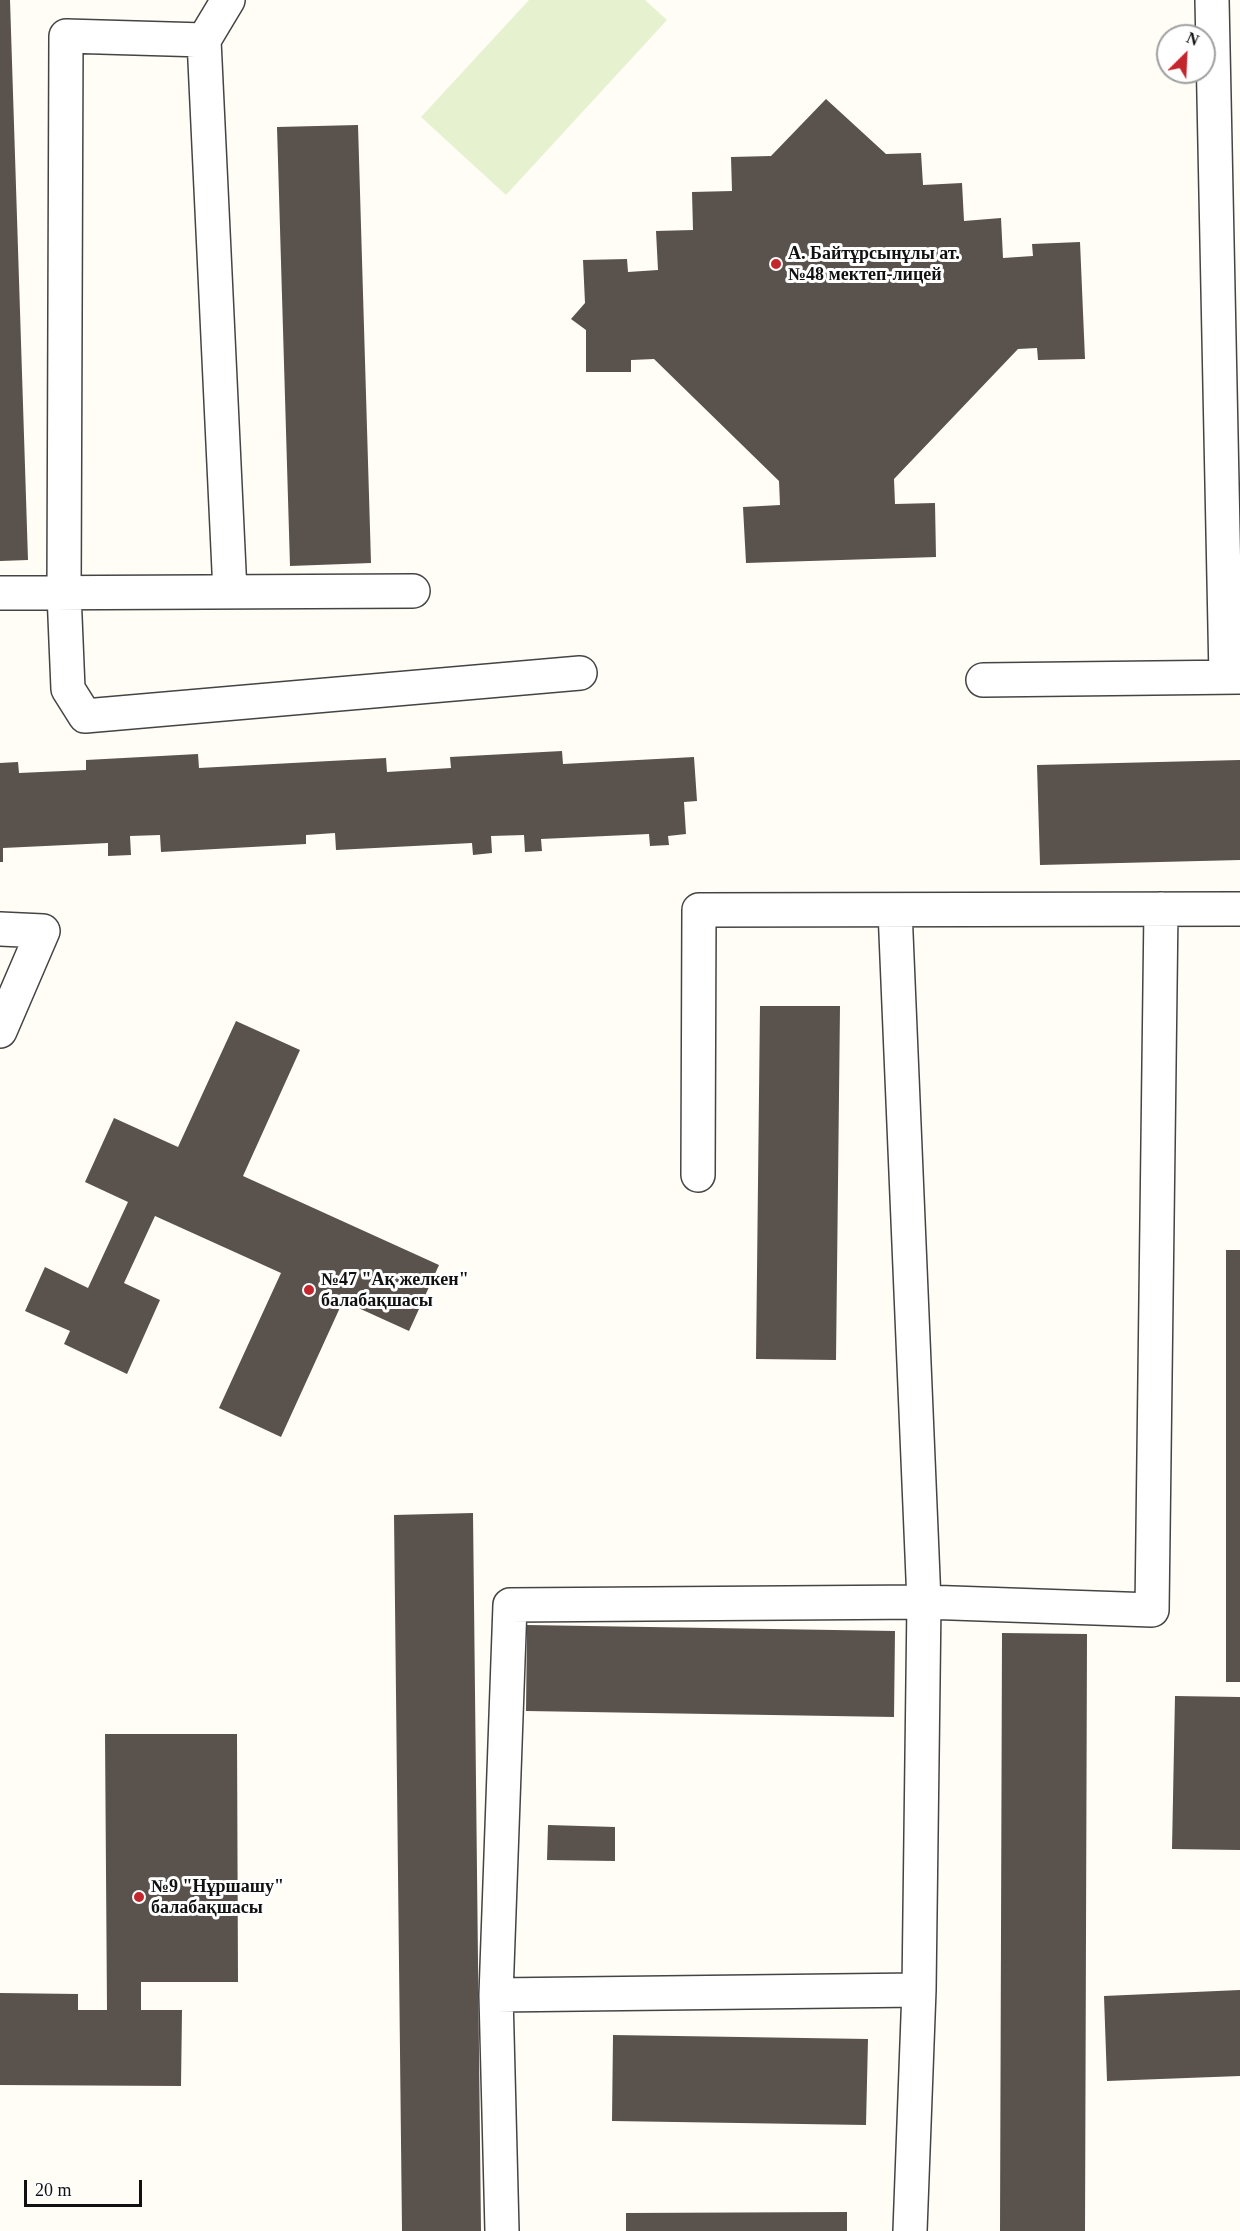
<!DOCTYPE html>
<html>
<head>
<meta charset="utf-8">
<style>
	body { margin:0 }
	#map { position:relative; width:1240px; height:2231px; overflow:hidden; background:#fffdf5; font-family:Georgia,serif }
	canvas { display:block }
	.north { position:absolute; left:1156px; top:24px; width:60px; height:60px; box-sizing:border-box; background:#fff; border:2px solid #a0a0a0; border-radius:50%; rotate:24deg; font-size:16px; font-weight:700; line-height:24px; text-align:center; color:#111 }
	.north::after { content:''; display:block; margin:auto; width:21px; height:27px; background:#c4262e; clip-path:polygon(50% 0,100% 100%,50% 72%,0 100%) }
	.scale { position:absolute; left:24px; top:2180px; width:118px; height:27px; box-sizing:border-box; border:3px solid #111; border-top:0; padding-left:8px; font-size:18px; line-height:21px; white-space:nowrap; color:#111; -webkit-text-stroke:4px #fff; paint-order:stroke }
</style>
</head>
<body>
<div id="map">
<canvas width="1240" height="2231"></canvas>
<div class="north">N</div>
<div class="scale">20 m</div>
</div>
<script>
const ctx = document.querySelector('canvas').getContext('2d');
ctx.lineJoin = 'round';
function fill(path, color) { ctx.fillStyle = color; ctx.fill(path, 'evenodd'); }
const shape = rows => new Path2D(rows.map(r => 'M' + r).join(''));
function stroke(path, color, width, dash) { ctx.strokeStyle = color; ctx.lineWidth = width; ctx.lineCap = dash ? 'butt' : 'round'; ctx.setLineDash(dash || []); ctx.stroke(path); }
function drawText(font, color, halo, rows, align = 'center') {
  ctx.font = font + ' Georgia,serif'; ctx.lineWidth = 6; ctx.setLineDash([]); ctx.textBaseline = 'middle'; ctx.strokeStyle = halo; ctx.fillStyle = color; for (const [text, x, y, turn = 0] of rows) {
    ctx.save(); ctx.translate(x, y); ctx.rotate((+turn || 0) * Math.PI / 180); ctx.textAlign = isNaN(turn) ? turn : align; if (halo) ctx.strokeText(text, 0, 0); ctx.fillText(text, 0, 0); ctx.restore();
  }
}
fill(shape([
	[529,0,645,0,667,20,506,195,421,117]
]), '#e6f2cf');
fill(shape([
	[0,0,10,0,28,560,0,561],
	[826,99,886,154,921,153,923,185,962,183,964,221,1001,218,1003,258,1033,256,1032,244,1080,242,1085,359,1038,360,1037,348,1018,349,894,479,895,504,935,503,936,557,746,563,743,507,780,505,779,481,654,359,631,360,631,372,586,372,586,330,571,319,585,303,583,260,627,259,628,272,658,270,656,231,693,230,692,192,732,191,731,157,771,156],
	[358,125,371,563,290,566,277,127],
	[562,751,563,764,694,757,697,801,684,802,686,834,668,836,669,845,650,846,649,834,541,839,542,851,525,852,524,835,491,836,492,853,473,855,472,843,336,850,335,833,306,835,306,844,161,852,160,835,130,836,131,855,108,856,108,843,3,848,3,862,0,862,0,763,18,762,19,773,86,770,86,760,198,754,199,768,386,758,387,772,451,768,450,757],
	[1240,760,1240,860,1040,865,1037,765],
	[760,1006,840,1006,836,1360,756,1359],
	[236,1021,300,1050,243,1176,439,1265,409,1331,343,1301,281,1437,219,1408,281,1273,155,1216,124,1283,160,1300,127,1374,64,1344,70,1331,25,1311,45,1267,88,1288,128,1202,85,1182,114,1118,178,1147],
	[1226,1250,1240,1250,1240,1682,1226,1682],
	[473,1513,481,2231,402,2231,394,1515],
	[527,1625,895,1631,894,1717,526,1711],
	[1002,1633,1087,1634,1085,2231,1000,2231],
	[1175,1696,1240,1697,1240,1850,1172,1849],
	[105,1734,237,1734,238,1982,141,1982,141,2010,182,2010,181,2086,0,2085,0,1993,78,1994,78,2010,107,2010],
	[548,1825,615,1827,615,1861,547,1860],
	[1240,1990,1240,2076,1107,2081,1104,1996],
	[613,2035,868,2039,866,2125,612,2121],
	[847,2212,847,2231,626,2231,626,2213]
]), '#5a524d');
const minor = shape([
	[1212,0,1226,677],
	[204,40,228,0],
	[230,592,204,40,66,36,64,593,68,689,85,716,580,673],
	[0,593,413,591],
	[983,680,1240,677],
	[895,910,924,1602,919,1990,910,2231],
	[0,929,43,931,0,1031],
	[698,1175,699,910,1240,909],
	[496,1995,919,1990],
	[502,2231,496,1995,510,1605,924,1602,1152,1610,1161,909]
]);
stroke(minor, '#444', 36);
stroke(minor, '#fff', 33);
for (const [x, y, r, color] of [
	[776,264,6,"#c4262e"],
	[309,1290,6,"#c4262e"],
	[139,1897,6,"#c4262e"]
]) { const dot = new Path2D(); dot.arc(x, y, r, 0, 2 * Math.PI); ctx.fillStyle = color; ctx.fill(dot); stroke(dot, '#fff', 2); }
drawText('bold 18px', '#111', '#fff', [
	["А. Байтұрсынұлы ат.",788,254],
	["№48 мектеп-лицей",788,275],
	["№47 \"Ақ желкен\"",321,1280],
	["балабақшасы",321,1301],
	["№9 \"Нұршашу\"",151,1887],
	["балабақшасы",151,1908]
], 'left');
</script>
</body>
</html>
